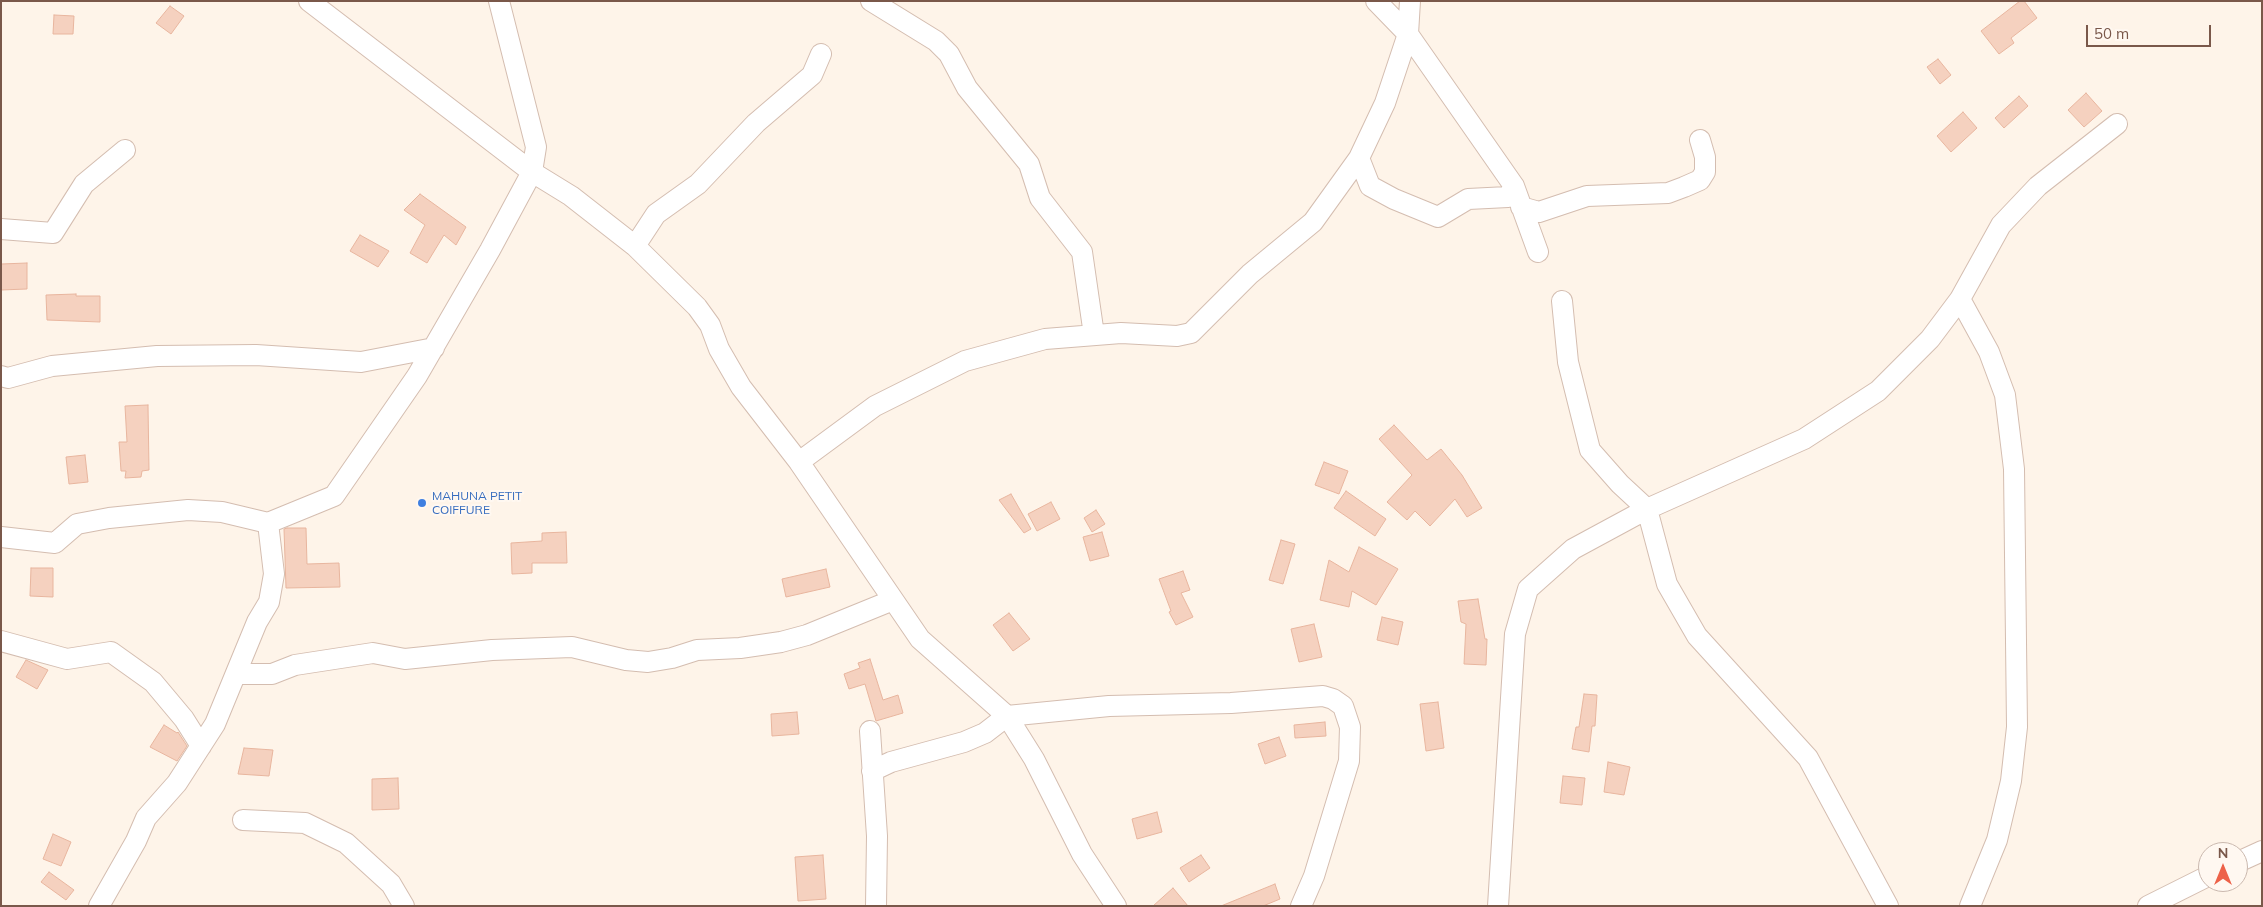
<!DOCTYPE html>
<html>
<head>
<meta charset="utf-8">
<style>
	body { margin:0 }
	#map { position:relative; width:2263px; height:907px; overflow:hidden; background:#fef4e9; font-family:Mulish,sans-serif }
	canvas { display:block }
	.frame { position:absolute; inset:0; border:2px solid #7a584a; pointer-events:none }
	.north { position:absolute; left:2198px; top:842px; width:50px; height:50px; box-sizing:border-box; background:#fff8f1; border:1px solid #cab8ae; border-radius:50%; rotate:0deg; font-size:14px; font-weight:700; line-height:20px; text-align:center; color:#7a584a }
	.north::after { content:''; display:block; margin:auto; width:18px; height:22px; background:#ed6249; clip-path:polygon(50% 0,100% 100%,50% 72%,0 100%) }
	.scale { position:absolute; left:2086px; top:25px; width:125px; height:22px; box-sizing:border-box; border:2px solid #7a584a; border-top:0; padding-left:6px; font-size:15px; line-height:18px; white-space:nowrap; color:#7a584a; -webkit-text-stroke:4px #fff8f1; paint-order:stroke }
</style>
</head>
<body>
<div id="map">
<canvas width="2263" height="907"></canvas>
<div class="frame"></div>
<div class="north">N</div>
<div class="scale">50 m</div>
</div>
<script>
const ctx = document.querySelector('canvas').getContext('2d');
ctx.lineJoin = 'round';
function fill(path, color) { ctx.fillStyle = color; ctx.fill(path, 'evenodd'); }
const shape = rows => new Path2D(rows.map(r => 'M' + r).join(''));
function stroke(path, color, width, dash) { ctx.strokeStyle = color; ctx.lineWidth = width; ctx.lineCap = dash ? 'butt' : 'round'; ctx.setLineDash(dash || []); ctx.stroke(path); }
function drawText(font, color, halo, rows, align = 'center') {
  ctx.font = font + ' Mulish,sans-serif'; ctx.lineWidth = 4; ctx.setLineDash([]); ctx.textBaseline = 'middle'; ctx.strokeStyle = halo; ctx.fillStyle = color; for (const [text, x, y, turn = 0] of rows) {
    ctx.save(); ctx.translate(x, y); ctx.rotate((+turn || 0) * Math.PI / 180); ctx.textAlign = isNaN(turn) ? turn : align; if (halo) ctx.strokeText(text, 0, 0); ctx.fillText(text, 0, 0); ctx.restore();
  }
}
const building = shape([
	[2020,1,2024,1,2037,18,2011,38,2014,43,1999,54,1981,31,2020,1],
	[170,6,184,16,171,34,156,23,170,6],
	[54,15,74,16,73,34,53,34,54,15],
	[1938,59,1951,75,1940,84,1927,67,1938,59],
	[2086,93,2102,111,2084,127,2068,110,2086,93],
	[2019,96,2028,106,2004,128,1995,118,2019,96],
	[1963,112,1977,128,1951,152,1937,136,1963,112],
	[420,194,466,227,456,245,444,235,427,263,410,253,425,225,404,210,420,194],
	[360,235,389,251,378,267,350,251,360,235],
	[27,263,27,289,1,290,1,264,27,263],
	[76,294,76,296,100,296,100,322,47,320,46,295,76,294],
	[148,405,149,470,142,471,141,477,125,478,126,471,121,471,119,442,127,442,125,406,148,405],
	[1394,425,1427,460,1441,449,1462,475,1482,508,1467,517,1455,499,1430,526,1415,511,1407,520,1387,502,1412,475,1379,439,1394,425],
	[85,455,88,482,69,484,66,457,85,455],
	[1324,462,1348,471,1339,494,1315,485,1324,462],
	[1346,491,1386,519,1375,536,1334,508,1346,491],
	[1011,494,1031,529,1024,533,999,500,1011,494],
	[1051,502,1060,519,1037,531,1028,514,1051,502],
	[1096,510,1105,524,1092,532,1084,518,1096,510],
	[287,528,306,528,307,564,339,563,340,587,286,588,284,529,287,528],
	[566,532,567,563,532,563,532,573,512,574,511,543,542,541,542,533,566,532],
	[1102,532,1109,556,1090,561,1083,537,1102,532],
	[1281,540,1295,544,1283,584,1269,580,1281,540],
	[1359,547,1398,569,1376,605,1352,591,1349,607,1320,600,1329,560,1349,572,1359,547],
	[31,568,53,568,53,597,30,596,31,568],
	[826,569,830,587,786,597,782,579,826,569],
	[1183,571,1190,590,1181,593,1193,617,1176,625,1169,612,1171,611,1159,579,1183,571],
	[1478,599,1485,639,1487,639,1486,665,1464,664,1466,624,1461,622,1458,601,1478,599],
	[1009,613,1030,639,1013,651,993,625,1009,613],
	[1382,617,1403,622,1398,645,1377,640,1382,617],
	[1314,624,1322,657,1299,662,1291,629,1314,624],
	[870,659,883,700,898,695,903,713,876,721,865,684,849,689,844,674,860,668,858,663,870,659],
	[26,660,48,670,37,689,16,677,26,660],
	[1584,694,1597,695,1595,726,1592,726,1589,752,1572,749,1576,727,1579,727,1584,694],
	[1438,702,1444,748,1426,751,1420,704,1438,702],
	[797,712,799,734,772,736,771,714,797,712],
	[1325,722,1326,736,1295,738,1294,725,1325,722],
	[164,725,177,733,178,732,187,746,177,761,150,747,164,725],
	[1279,737,1286,756,1265,764,1258,744,1279,737],
	[244,748,273,750,269,776,238,774,244,748],
	[1608,762,1630,767,1624,795,1604,792,1608,762],
	[1563,776,1585,778,1582,805,1560,803,1563,776],
	[398,778,399,809,372,810,372,779,398,778],
	[1157,812,1162,832,1137,839,1132,819,1157,812],
	[53,834,71,842,61,866,43,859,53,834],
	[823,855,826,899,798,901,795,857,823,855],
	[1201,855,1210,868,1189,882,1180,868,1201,855],
	[49,872,74,890,66,900,41,882,49,872],
	[1275,884,1280,899,1263,906,1221,906,1275,884],
	[1173,888,1188,906,1153,906,1173,888]
]);
fill(building, '#f5d1bf');
stroke(building, '#e8b59e', 1);
const street = shape([
	[309,1,532,172,571,196,635,246,697,307,710,325,719,349,741,387,799,462,920,639,1007,716,1034,759,1082,854,1116,906],
	[871,1,936,41,949,54,967,88,1029,164,1040,198,1082,252,1094,335],
	[1376,1,1408,34,1514,186,1538,252],
	[1359,158,1370,186,1394,199,1438,217,1468,199,1508,197,1514,186],
	[1521,207,1539,212,1587,196,1668,193,1684,187,1700,180,1705,172,1705,157,1700,140],
	[1,229,53,233,84,184,125,150],
	[635,246,656,214,698,184,756,123,812,75,821,54],
	[1960,299,1989,352,2005,395,2014,469,2017,727,2011,781,1997,840,1970,906],
	[1562,301,1568,362,1590,450,1620,484,1647,509,1667,584,1697,636,1808,758,1888,906],
	[1,376,8,378,52,366,157,356,256,355,361,362,434,348],
	[799,462,875,406,965,361,1045,339,1121,333,1177,336,1191,333,1250,274,1313,222,1359,158,1385,103,1408,34,1410,1],
	[1,537,55,543,77,524,109,518,188,510,222,512,268,523],
	[1,641,67,659,111,652,153,682,184,719,201,746],
	[236,674,272,674,295,665,373,653,405,659,492,650,572,647,626,660,648,662,672,658,697,650,740,648,781,642,807,635,893,600],
	[870,731,877,836,876,906],
	[872,771,891,762,964,742,985,733,1007,716,1109,706,1231,703,1323,696,1333,699,1343,706,1350,727,1349,761,1314,876,1301,906],
	[243,820,305,823,346,843,391,884,404,906],
	[2238,862,2262,851],
	[99,906,136,841,146,818,177,783,215,724,257,622,269,602,274,574,268,523,334,496,417,376,490,250,532,172,536,147,499,1],
	[1498,906,1515,634,1528,589,1573,549,1647,509,1804,439,1878,391,1930,339,1960,299,2001,225,2038,186,2117,124],
	[2148,906,2208,876]
]);
stroke(street, '#d4bdb0', 22);
stroke(street, '#fff', 20);
for (const [x, y, r, color] of [
	[422,503,5,"#3f7fe0"]
]) { const dot = new Path2D(); dot.arc(x, y, r, 0, 2 * Math.PI); ctx.fillStyle = color; ctx.fill(dot); stroke(dot, '#fff8f1', 2); }
drawText('12px', '#366cbe', '#fff8f1', [
	["MAHUNA PETIT",432,496],
	["COIFFURE",432,510]
], 'left');
</script>
</body>
</html>
